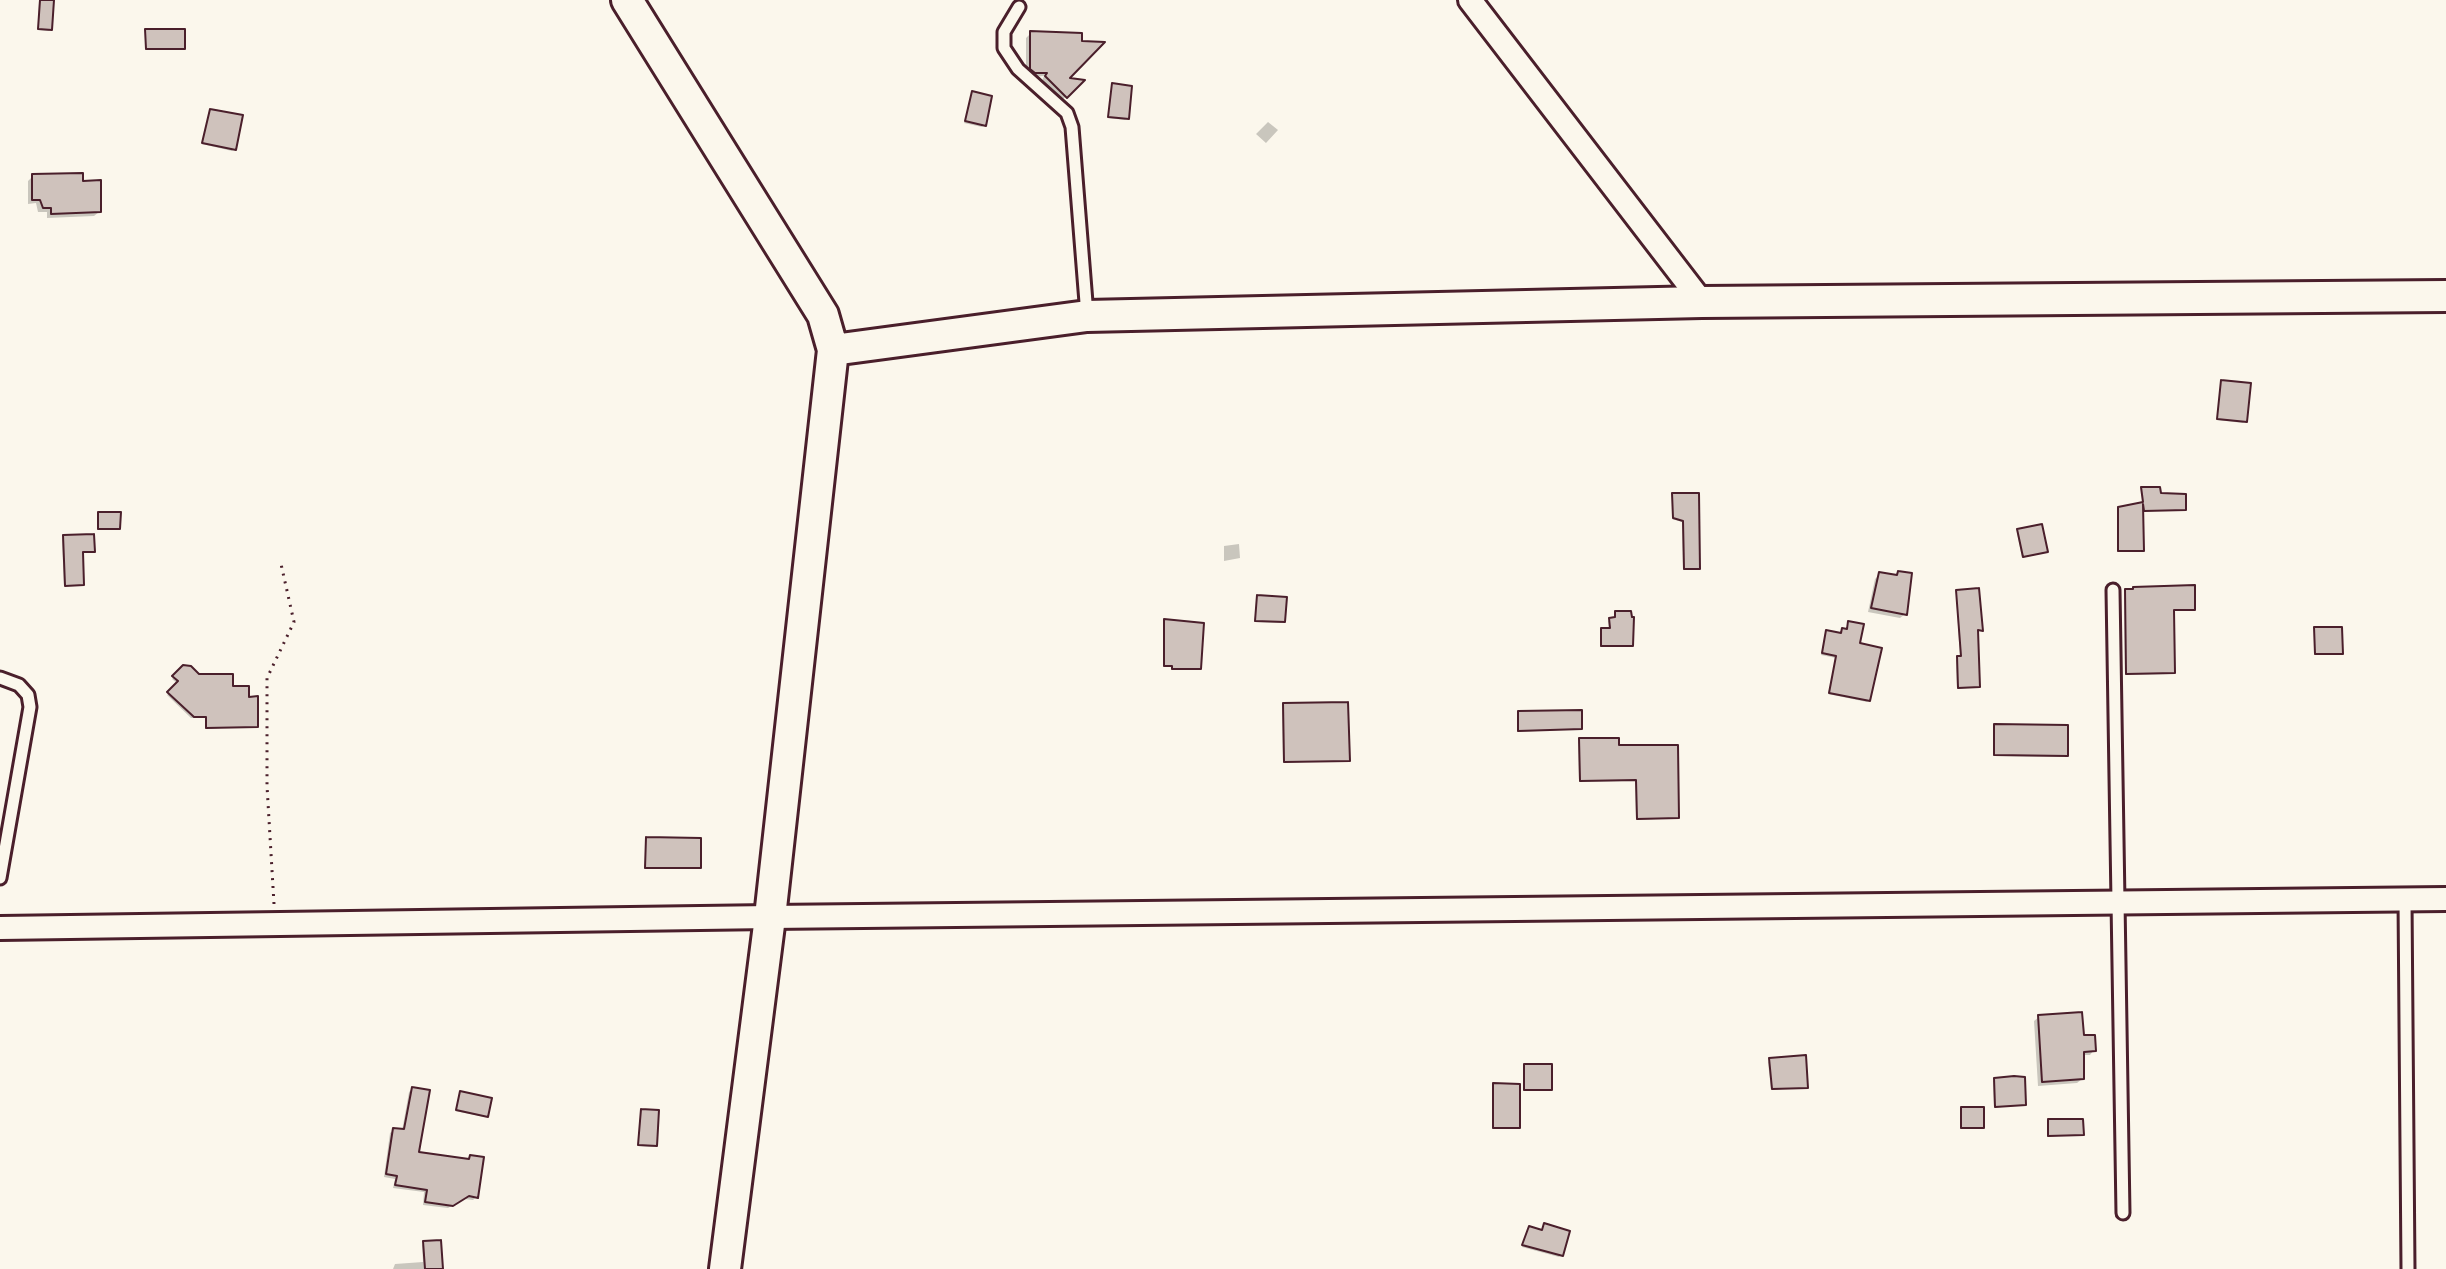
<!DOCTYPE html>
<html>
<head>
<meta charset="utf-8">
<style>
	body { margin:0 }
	canvas { display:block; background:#fbf7ec }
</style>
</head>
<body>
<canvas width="2446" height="1269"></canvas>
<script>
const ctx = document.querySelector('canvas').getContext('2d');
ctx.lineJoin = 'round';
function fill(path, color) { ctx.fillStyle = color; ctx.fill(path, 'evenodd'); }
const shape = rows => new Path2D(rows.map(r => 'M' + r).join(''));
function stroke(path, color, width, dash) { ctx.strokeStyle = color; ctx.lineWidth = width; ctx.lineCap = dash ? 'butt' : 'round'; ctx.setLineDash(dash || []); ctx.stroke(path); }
fill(shape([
	[39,0,52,0,49,31,38,30],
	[146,31,183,48,145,50],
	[1031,33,1066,80,1081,82,1061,101,1042,81,1044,76,1030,77,1026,74,1026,38],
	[1113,85,1127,118,1125,120,1108,118],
	[973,93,984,125,982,127,964,123],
	[210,111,234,149,232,151,202,144],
	[1268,122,1278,130,1266,143,1256,134],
	[33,176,81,183,99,212,94,216,47,218,47,212,38,212,36,203,28,204,28,181],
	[2222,382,2245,421,2243,423,2217,420],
	[2142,489,2184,509,2141,512,2142,550,2117,552,2117,511,2142,504],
	[1673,495,1697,495,1698,568,1697,570,1683,570,1682,522,1672,519],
	[99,514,118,529,97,530],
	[2018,531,2046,551,2022,558,2017,533],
	[64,537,93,551,81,553,82,584,80,586,64,586,62,539],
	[1239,544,1240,558,1224,561,1224,546],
	[1898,573,1905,614,1900,618,1868,612,1875,579,1880,574,1895,577],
	[1978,591,1980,631,1976,631,1978,687,1957,689,1956,660,1960,658,1956,594],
	[2126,591,2193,609,2172,611,2173,673,2171,674,2125,675,2124,593],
	[1258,597,1283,621,1281,623,1254,622],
	[1616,613,1631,645,1629,647,1600,647,1600,631,1609,630,1608,621,1614,619],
	[1165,621,1199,669,1197,670,1171,670,1171,667,1163,667],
	[1849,623,1869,700,1867,702,1828,694,1836,658,1821,655,1825,634,1827,632,1840,635,1842,630,1846,631],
	[2315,629,2341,653,2339,655,2314,655],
	[183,667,199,676,231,688,256,726,205,729,205,718,191,718,167,695,178,684,172,679],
	[1283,705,1348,760,1283,763,1282,707],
	[1518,713,1580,729,1517,732],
	[1995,726,2066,755,2064,757,1993,756],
	[1580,740,1617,747,1677,818,1636,820,1635,781,1579,782,1578,742],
	[647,839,699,868,697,869,644,869],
	[2039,1017,2082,1037,2094,1050,2090,1055,2082,1055,2082,1079,2077,1083,2038,1086,2034,1021],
	[1770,1060,1806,1087,1771,1090,1768,1062],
	[1525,1066,1550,1089,1548,1091,1523,1091],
	[1994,1080,2024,1104,1994,1108,1993,1081],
	[1494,1085,1518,1127,1516,1129,1492,1129],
	[412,1089,416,1154,467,1160,471,1157,476,1197,473,1200,464,1199,448,1208,423,1205,424,1192,393,1188,395,1179,384,1177,390,1133,394,1130,402,1131,409,1092],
	[460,1093,486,1116,485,1117,455,1111],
	[1962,1109,1982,1127,1980,1129,1960,1129],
	[642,1111,655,1146,653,1147,638,1146],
	[2049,1121,2082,1134,2047,1137],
	[1545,1225,1561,1255,1559,1257,1522,1247,1528,1230,1541,1232],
	[424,1243,441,1269,393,1269,395,1264,423,1262,422,1245]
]), '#0003');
const building = shape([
	[40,0,54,0,52,30,38,29,40,0],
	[145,29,185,29,185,49,146,49,145,29],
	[1030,31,1082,33,1082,41,1105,42,1070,78,1085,80,1067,98,1045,76,1047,73,1035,73,1030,69,1030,31],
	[1112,83,1132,86,1129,119,1108,117,1112,83],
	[972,91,992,96,986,126,965,121,972,91],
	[210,109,243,115,236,150,202,143,210,109],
	[83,173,83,181,101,180,101,212,51,214,51,208,43,208,40,200,32,200,32,174,83,173],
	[2221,380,2251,383,2247,422,2217,419,2221,380],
	[2141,487,2160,487,2161,493,2186,494,2186,510,2144,511,2143,504,2144,551,2118,551,2118,507,2143,502,2141,487],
	[1672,493,1699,493,1700,569,1684,569,1683,521,1673,518,1672,493],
	[98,512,121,512,120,529,98,529,98,512],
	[2042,524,2048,552,2023,557,2017,529,2042,524],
	[94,534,95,552,83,552,84,585,65,586,63,535,94,534],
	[1898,571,1912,573,1907,615,1871,608,1879,572,1897,575,1898,571],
	[2195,585,2195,610,2174,610,2175,673,2126,674,2125,589,2133,589,2133,587,2195,585],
	[1979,588,1983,631,1978,630,1980,687,1958,688,1957,656,1961,656,1956,590,1979,588],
	[1257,595,1287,597,1285,622,1255,621,1257,595],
	[1615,611,1631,611,1632,617,1634,617,1633,646,1601,646,1601,628,1610,628,1609,618,1615,617,1615,611],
	[1164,619,1204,623,1201,669,1172,669,1172,666,1164,666,1164,619],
	[1848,621,1864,624,1860,643,1882,648,1870,701,1829,693,1836,656,1822,653,1826,630,1841,633,1842,628,1847,629,1848,621],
	[2314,627,2342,627,2343,654,2315,654,2314,627],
	[183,665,191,666,199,674,233,674,233,686,249,686,249,697,258,696,258,727,206,728,206,717,194,717,167,692,178,681,172,676,183,665],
	[1348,702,1350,761,1284,762,1283,703,1348,702],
	[1582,710,1582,729,1518,731,1518,711,1582,710],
	[1994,724,2068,725,2068,756,1994,755,1994,724],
	[1579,738,1619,738,1619,745,1678,745,1679,818,1637,819,1636,780,1580,781,1579,738],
	[646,837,701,838,701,868,645,868,646,837],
	[2082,1012,2084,1035,2095,1035,2096,1051,2084,1052,2084,1079,2042,1082,2038,1015,2082,1012],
	[1806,1055,1808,1088,1772,1089,1769,1058,1806,1055],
	[1524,1064,1552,1064,1552,1090,1524,1090,1524,1064],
	[2014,1076,2025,1077,2026,1105,1995,1107,1994,1078,2014,1076],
	[1493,1083,1520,1084,1520,1128,1493,1128,1493,1083],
	[412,1087,430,1090,419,1152,469,1159,470,1155,484,1157,478,1198,469,1196,453,1206,425,1202,427,1190,395,1185,397,1176,386,1174,393,1128,404,1129,412,1087],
	[460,1091,492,1098,488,1117,456,1110,460,1091],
	[1961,1107,1984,1107,1984,1128,1961,1128,1961,1107],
	[641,1109,659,1110,657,1146,638,1145,641,1109],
	[2048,1119,2083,1119,2084,1135,2048,1136,2048,1119],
	[1544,1223,1570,1231,1563,1256,1522,1245,1529,1226,1542,1230,1544,1223],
	[441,1240,443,1269,425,1269,423,1241,441,1240]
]);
fill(building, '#cfc2bc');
stroke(building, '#4a1f2b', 2);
const lane = shape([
	[1019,7,1004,32,1004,48,1018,69,1067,113,1072,127,1087,315],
	[2113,590,2123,1213],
	[0,678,19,685,28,695,30,707,0,878],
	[2405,900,2408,1269]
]);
const street = shape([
	[1470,0,1702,302],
	[0,928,770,917,2446,899]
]);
const secondary = shape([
	[627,0,823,315,833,350,770,917,725,1269],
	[833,350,1087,316,1702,302,2446,296]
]);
stroke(lane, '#4a1f2b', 17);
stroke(street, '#4a1f2b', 28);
stroke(secondary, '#4a1f2b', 36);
stroke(shape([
	[274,904,267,786,267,678,294,622,281,564]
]), '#4a1f2b', 3, [2, 6]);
stroke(lane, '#fbf7ec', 11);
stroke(street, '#fbf7ec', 22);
stroke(secondary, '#fbf7ec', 30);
</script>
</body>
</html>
